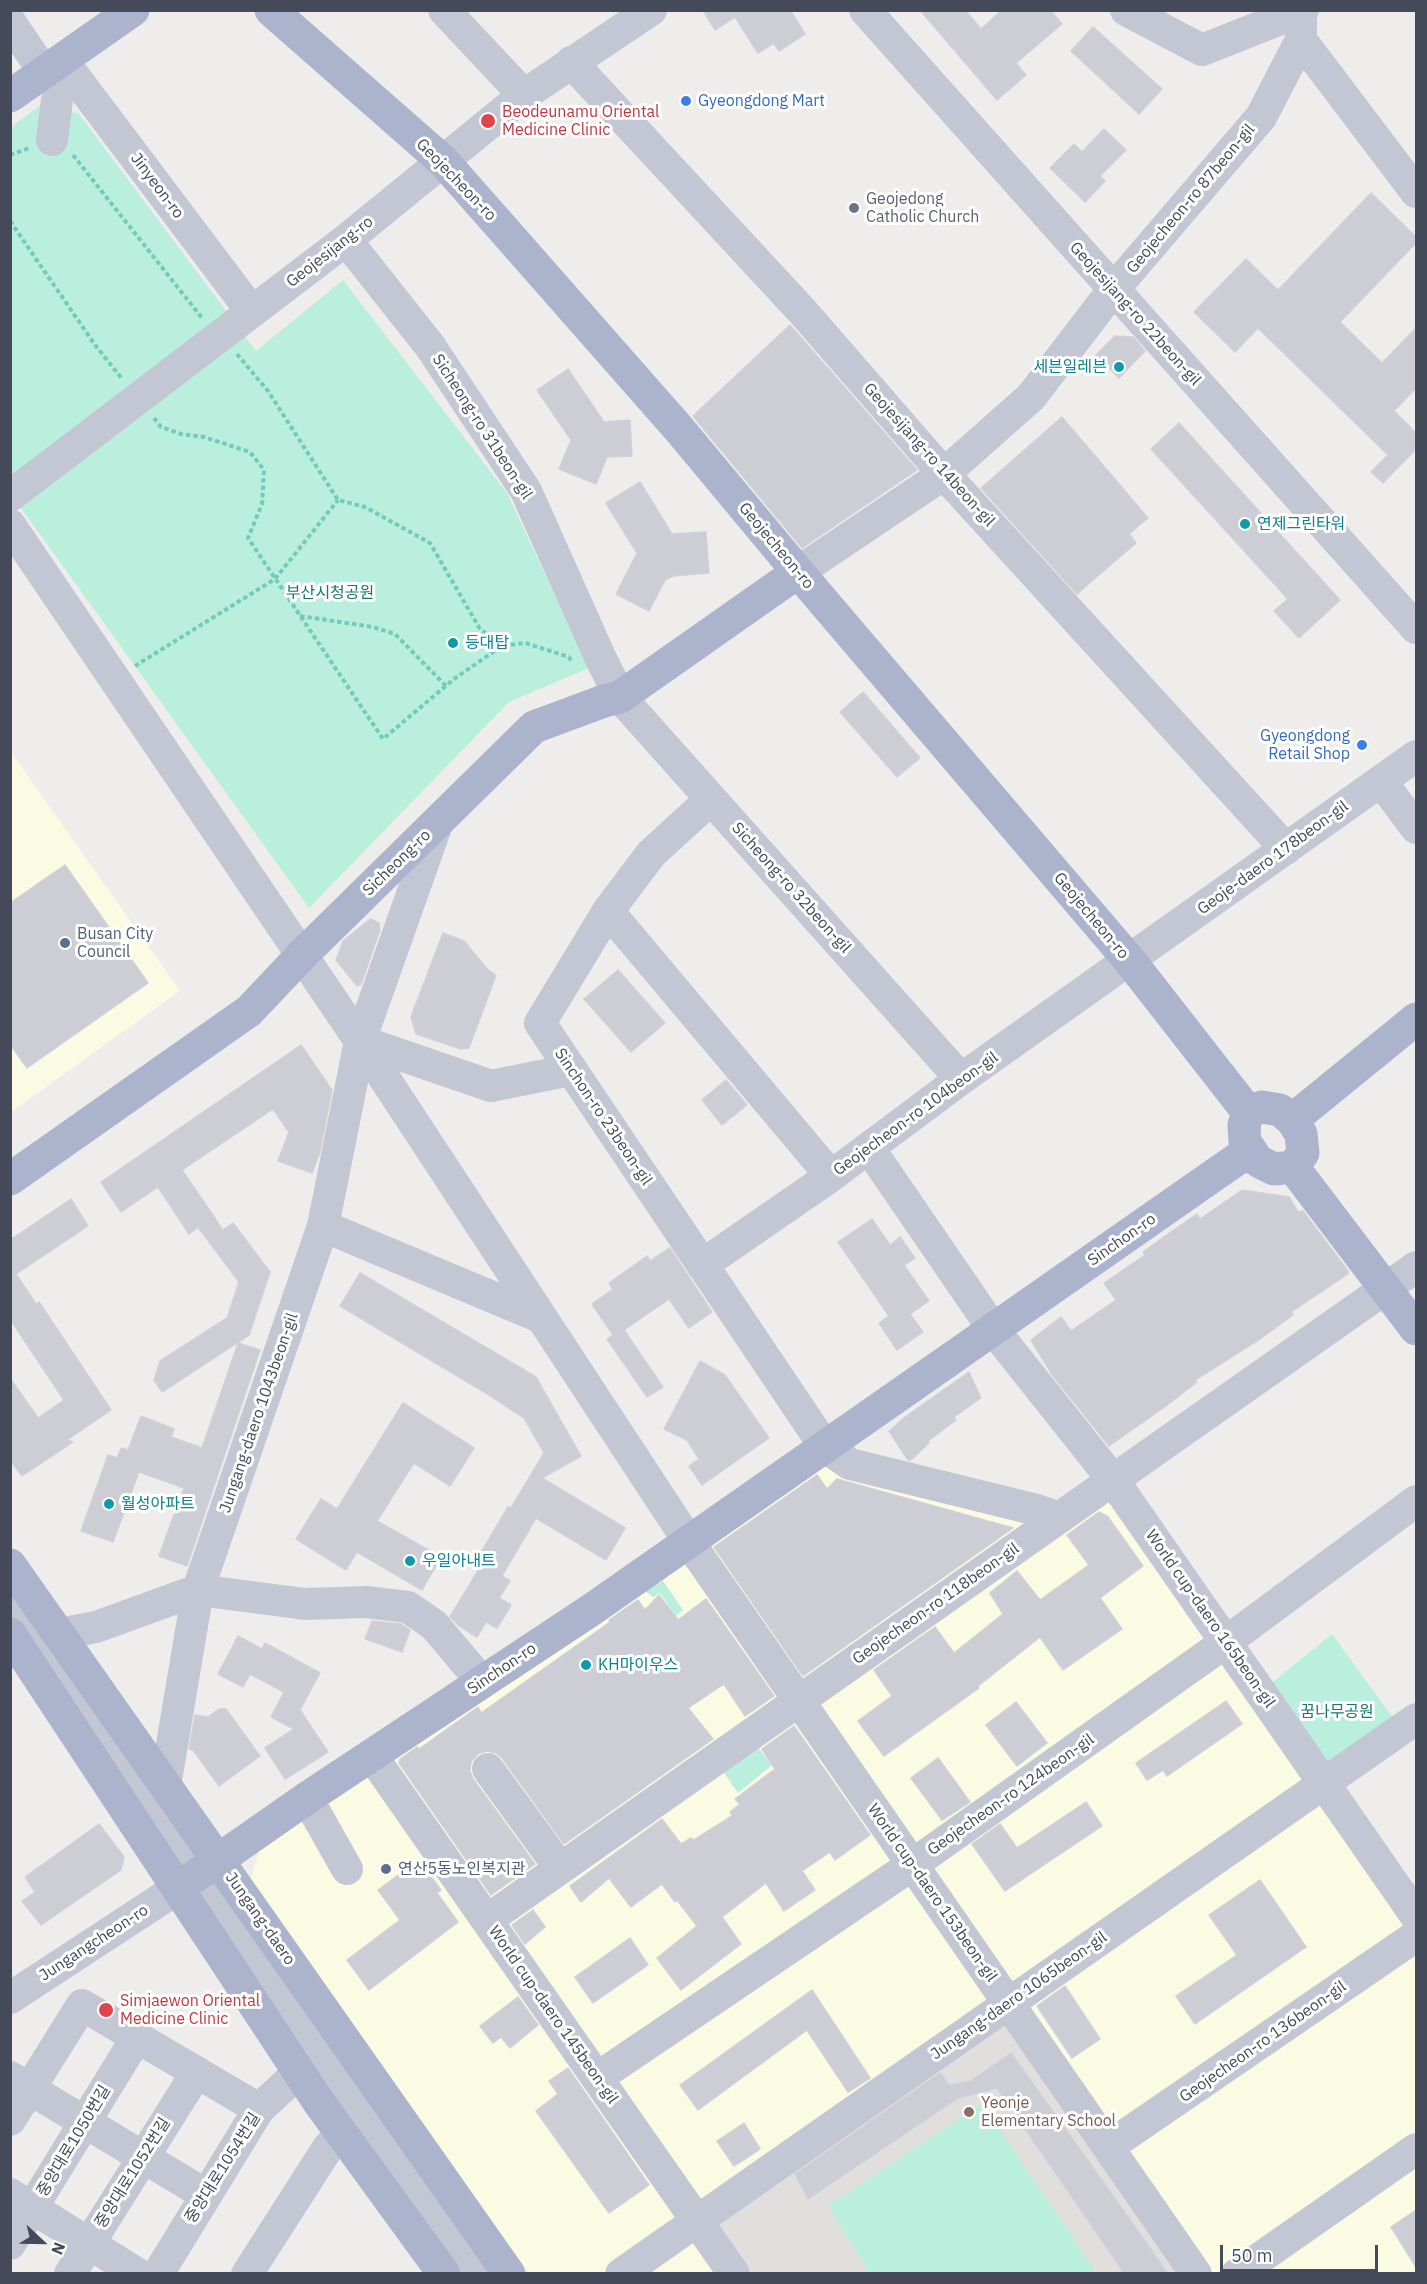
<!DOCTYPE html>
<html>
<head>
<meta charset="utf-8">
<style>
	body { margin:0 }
	#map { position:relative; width:1427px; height:2284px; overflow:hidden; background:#efedec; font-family:"IBM Plex Sans",sans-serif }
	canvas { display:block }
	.frame { position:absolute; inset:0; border:12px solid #454a5a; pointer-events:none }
	.north { position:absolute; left:12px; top:2212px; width:60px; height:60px; -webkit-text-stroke:4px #fff; paint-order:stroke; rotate:112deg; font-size:16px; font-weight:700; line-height:24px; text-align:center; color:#454a5a }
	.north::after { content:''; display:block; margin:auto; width:21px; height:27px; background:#454a5a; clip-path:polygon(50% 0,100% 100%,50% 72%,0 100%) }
	.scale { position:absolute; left:1220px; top:2245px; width:158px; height:27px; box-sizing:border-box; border:3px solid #454a5a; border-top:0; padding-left:8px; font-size:18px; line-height:21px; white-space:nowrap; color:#454a5a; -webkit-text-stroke:4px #fff; paint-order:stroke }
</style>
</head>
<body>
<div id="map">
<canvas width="1427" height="2284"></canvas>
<div class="frame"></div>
<div class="north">N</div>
<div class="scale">50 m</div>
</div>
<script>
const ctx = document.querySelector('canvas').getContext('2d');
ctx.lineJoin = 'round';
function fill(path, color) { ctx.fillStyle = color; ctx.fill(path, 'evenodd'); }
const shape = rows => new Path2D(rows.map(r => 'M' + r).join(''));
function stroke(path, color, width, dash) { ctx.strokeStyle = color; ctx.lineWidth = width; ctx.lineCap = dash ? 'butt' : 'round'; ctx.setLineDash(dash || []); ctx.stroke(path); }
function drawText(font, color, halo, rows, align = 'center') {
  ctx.font = font + ' "IBM Plex Sans","Noto Sans KR",sans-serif'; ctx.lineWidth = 6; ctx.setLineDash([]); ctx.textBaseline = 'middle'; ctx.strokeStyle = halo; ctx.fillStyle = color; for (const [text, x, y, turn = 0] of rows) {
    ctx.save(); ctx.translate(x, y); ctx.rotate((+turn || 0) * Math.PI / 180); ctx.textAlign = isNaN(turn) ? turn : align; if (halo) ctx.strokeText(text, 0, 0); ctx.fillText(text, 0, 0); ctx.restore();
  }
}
fill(shape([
	[10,751,180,991,11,1112,10,1112],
	[822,1466,902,1485,951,1504,1023,1523,1046,1532,1101,1492,1416,1941,1416,2273,529,2273,247,1891,260,1848]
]), '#fbfbe4');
fill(shape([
	[1009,2003,1196,2273,734,2273,697,2221]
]), '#e0dfde');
fill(shape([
	[42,104,79,114,256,351,343,280,507,493,589,668,509,702,309,908,11,494,10,128],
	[663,1581,683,1610,676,1616,660,1593,653,1597,645,1591],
	[1332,1634,1398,1725,1328,1773,1268,1686],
	[756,1745,772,1765,738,1793,722,1770],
	[982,2104,1095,2270,1090,2274,870,2273,828,2206]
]), '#baeedd');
const building = shape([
	[703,10,790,10,805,34,779,51,774,43,758,53,735,17,715,30,703,10],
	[920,10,965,10,981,29,1002,10,1050,10,1062,24,1016,63,1026,75,997,100,920,10],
	[1093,27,1162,89,1139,114,1071,51,1093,27],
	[1104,129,1126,150,1100,176,1105,181,1085,202,1050,168,1074,144,1082,152,1104,129],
	[1371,193,1416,237,1416,243,1340,322,1382,363,1416,328,1416,388,1394,411,1416,433,1416,449,1383,483,1371,472,1388,455,1258,328,1235,352,1194,312,1246,259,1278,290,1371,193],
	[790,325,917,470,802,548,693,416,790,325],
	[1115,336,1133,337,1145,351,1119,378,1096,355,1115,336],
	[568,369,604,422,630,420,632,456,607,457,596,484,559,469,571,440,537,390,568,369],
	[1062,417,1148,518,1129,534,1136,543,1077,594,981,488,1062,417],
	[1179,423,1340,600,1299,638,1274,611,1288,599,1151,449,1179,423],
	[640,482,672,534,706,532,709,573,673,576,665,580,649,611,616,594,637,553,606,503,640,482],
	[863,692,920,758,897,777,840,712,863,692],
	[65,865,148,983,27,1068,10,1044,10,903,65,865],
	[370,919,379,923,380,930,361,984,357,986,336,960,343,941,370,919],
	[443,933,464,941,487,969,496,975,469,1048,461,1049,416,1034,411,1017,443,933],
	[618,970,665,1023,631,1052,584,999,618,970],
	[301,1045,332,1090,320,1152,312,1173,278,1161,289,1132,273,1109,182,1170,223,1230,233,1223,270,1272,249,1335,162,1392,154,1380,160,1361,227,1318,239,1282,198,1227,189,1234,158,1187,121,1212,101,1182,301,1045],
	[726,1080,747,1105,722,1125,702,1100,726,1080],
	[1242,1190,1289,1197,1298,1212,1303,1211,1348,1271,1348,1274,1291,1312,1293,1315,1260,1339,1195,1380,1197,1382,1166,1406,1109,1446,1053,1376,1031,1340,1061,1317,1071,1331,1116,1300,1104,1283,1145,1255,1143,1252,1175,1229,1197,1214,1200,1219,1242,1190],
	[71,1199,88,1226,16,1274,36,1304,39,1302,111,1410,67,1440,73,1442,22,1476,10,1460,10,1378,38,1418,64,1400,10,1319,10,1240,71,1199],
	[872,1219,890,1245,900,1237,915,1258,904,1265,929,1301,910,1314,923,1332,897,1350,879,1323,889,1316,838,1242,872,1219],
	[670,1248,712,1312,689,1328,669,1299,624,1330,663,1387,647,1397,607,1339,613,1335,592,1304,613,1289,609,1283,647,1256,650,1261,670,1248],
	[360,1273,536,1377,581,1456,542,1478,625,1528,606,1560,536,1518,502,1576,510,1581,499,1598,511,1605,497,1628,486,1622,477,1637,458,1625,450,1617,482,1564,476,1561,508,1507,511,1508,544,1453,524,1418,489,1395,340,1306,360,1273],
	[238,1343,260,1350,187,1566,159,1556,184,1488,139,1472,113,1542,81,1531,108,1455,117,1458,121,1448,128,1450,141,1416,174,1429,171,1437,202,1448,238,1343],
	[700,1361,725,1375,769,1438,702,1485,689,1466,699,1459,687,1440,664,1429,700,1361],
	[969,1372,981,1398,954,1417,956,1420,928,1441,929,1443,911,1460,908,1460,889,1431,905,1417,969,1372],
	[403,1403,474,1448,450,1486,414,1463,377,1521,441,1557,422,1590,357,1552,346,1570,296,1539,321,1499,337,1509,403,1403],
	[817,1475,827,1489,837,1479,1013,1528,803,1676,714,1547,817,1475],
	[1099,1512,1108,1517,1143,1566,1100,1598,1122,1629,1063,1670,1040,1637,978,1686,979,1688,884,1756,858,1721,892,1696,874,1670,935,1627,954,1653,1003,1614,990,1593,1017,1571,1040,1600,1089,1565,1067,1535,1099,1512],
	[659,1595,678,1620,706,1599,774,1696,745,1716,724,1684,688,1708,713,1739,564,1844,502,1758,496,1753,487,1751,478,1754,471,1762,470,1771,473,1779,535,1864,491,1895,399,1763,400,1759,417,1747,419,1749,478,1707,481,1713,610,1622,609,1620,638,1600,645,1610,659,1595],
	[372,1621,401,1624,410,1630,402,1652,365,1639,372,1621],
	[238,1636,262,1649,265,1643,320,1673,300,1710,328,1752,285,1779,265,1748,294,1729,271,1717,284,1692,250,1674,243,1687,218,1674,238,1636],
	[1226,1701,1242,1724,1167,1776,1163,1770,1147,1780,1136,1763,1226,1701],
	[1016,1702,1047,1743,1017,1766,986,1725,1016,1702],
	[219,1709,226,1709,260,1756,219,1786,193,1750,189,1749,195,1715,208,1717,219,1709],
	[794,1726,870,1835,835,1860,830,1852,802,1871,815,1890,784,1911,766,1883,722,1917,741,1944,681,1990,657,1958,697,1926,677,1900,675,1902,662,1884,631,1907,609,1878,581,1902,570,1886,662,1819,681,1844,691,1838,694,1840,732,1816,730,1812,740,1804,735,1799,775,1769,762,1749,794,1726],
	[938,1758,970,1802,942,1820,911,1778,938,1758],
	[1086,1802,1102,1826,1005,1891,972,1844,1000,1824,1017,1848,1086,1802],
	[99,1824,124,1857,121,1870,41,1925,22,1901,35,1892,25,1877,99,1824],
	[423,1866,441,1890,437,1893,458,1922,369,1990,347,1960,400,1920,378,1890,401,1873,406,1879,423,1866],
	[1260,1880,1306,1947,1195,2024,1176,1996,1237,1955,1209,1915,1260,1880],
	[533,1910,545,1927,525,1944,512,1925,533,1910],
	[630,1938,648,1965,593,2003,575,1977,630,1938],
	[1065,1986,1100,2039,1072,2058,1037,2006,1065,1986],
	[812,1990,870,2078,848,2092,807,2030,698,2110,680,2085,812,1990],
	[518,1997,538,2025,510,2048,501,2037,493,2043,480,2026,518,1997],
	[1011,2053,1111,2193,1168,2274,1125,2274,997,2088,958,2098,808,2199,795,2174,940,2073,949,2085,971,2081,1011,2053],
	[568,2068,649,2185,609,2213,536,2111,558,2094,549,2081,568,2068],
	[744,2123,760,2149,734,2166,717,2141,744,2123],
	[1416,2210,1416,2267,1391,2227,1416,2210]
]);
fill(building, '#cccdd5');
stroke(building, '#d0d1d8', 1.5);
stroke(shape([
	[10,155,29,148],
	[73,155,202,318],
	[10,221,95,345,123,380],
	[237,354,268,391,338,500,365,507,430,543,480,629,502,646],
	[154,418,161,427,181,434,204,437,250,452,264,470,262,504,248,538,383,739,454,679,502,646,525,643,569,657,571,661],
	[300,616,373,627,395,634,446,686],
	[135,666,275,579,338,500]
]), '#72ccb9', 4, [4.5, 3]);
stroke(shape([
	[444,10,524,95],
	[865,10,1416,628],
	[1126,10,1202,50,1303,10],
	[10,22,44,72],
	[1301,40,1416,192],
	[62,60,252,312],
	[571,62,803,312,944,474,1286,849],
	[52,140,62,60],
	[346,240,430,346,526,491,601,659,620,697,961,1079],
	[10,496,346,240,524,95,651,10],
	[10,525,360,1041,689,1542,1196,2274],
	[798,572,944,474,1031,397,1113,290,1261,117,1301,40,1301,12],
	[1381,781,1416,828],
	[711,799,651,854,608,911,540,1023,825,1447,850,1464,1037,1510,1059,1518],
	[608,911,831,1176],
	[360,1041,491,1086,571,1070],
	[869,1148,993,1329,1113,1480,1416,1916],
	[323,1226,540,1317],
	[702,1265,831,1176,961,1079,1416,756],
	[10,1607,475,2274],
	[59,1634,96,1627,198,1590,305,1604,366,1602,408,1607,434,1625,482,1682],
	[372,1756,734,2274],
	[488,1769,560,1868],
	[165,1786,198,1590,323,1226,360,1041,437,824],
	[307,1798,347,1869],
	[487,1920,1416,1267],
	[10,1998,178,1888],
	[10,2077,206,2195],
	[597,2078,912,1865,1226,1642,1416,1501],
	[10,2120,82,2005,259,2109],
	[1108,2147,1416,1936],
	[10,2194,138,2274],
	[10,2244,137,2037],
	[70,2274,197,2072],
	[158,2274,259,2109,299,2072],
	[247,2274,327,2149,342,2132],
	[621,2274,1416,1719],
	[1237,2274,1416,2149]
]), '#c3c7d4', 32);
stroke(shape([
	[271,10,444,162,679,429,798,572,1130,961,1248,1112],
	[10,96,133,10],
	[1262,1107,1280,1110,1292,1120,1301,1134,1303,1153,1293,1167,1274,1169,1258,1161,1245,1142,1244,1125,1248,1112,1262,1107],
	[1292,1120,1416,1019],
	[1293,1167,1416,1329],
	[10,1179,249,1011,301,956,534,727,604,701,620,697,798,572],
	[10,1565,509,2274],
	[10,1634,318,2101,444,2274],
	[178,1888,307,1798,591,1610,1250,1150]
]), '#acb3cc', 33);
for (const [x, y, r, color] of [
	[686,101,6,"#3f7fe0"],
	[488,121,8,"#e0444e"],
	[854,208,6,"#6b7280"],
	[1119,367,6,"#0f9aa8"],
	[1245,524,6,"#0f9aa8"],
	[453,643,6,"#0f9aa8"],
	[1362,745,6,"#3f7fe0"],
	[65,943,6,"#5c6f8a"],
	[109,1504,6,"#0f9aa8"],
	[410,1561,6,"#0f9aa8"],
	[586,1665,6,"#0f9aa8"],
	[386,1869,6,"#5c6f8a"],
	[106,2010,8,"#e0444e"],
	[969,2112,6,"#8d6e63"]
]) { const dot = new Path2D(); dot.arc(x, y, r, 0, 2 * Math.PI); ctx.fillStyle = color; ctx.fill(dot); stroke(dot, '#fff', 2); }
drawText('16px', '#366cbe', '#fff', [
	["Gyeongdong Mart",698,101],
	["Gyeongdong",1350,736,"right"],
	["Retail Shop",1350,754,"right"]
], 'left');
drawText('16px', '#be3a42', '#fff', [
	["Beodeunamu Oriental",502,112],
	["Medicine Clinic",502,130],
	["Simjaewon Oriental",120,2001],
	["Medicine Clinic",120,2019]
], 'left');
drawText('16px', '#454a5a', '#fff', [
	["Geojecheon-ro",456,180,46],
	["Jinyeon-ro",157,186,53],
	["Geojecheon-ro 87beon-gil",1191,199,-50],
	["Geojesijang-ro",330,252,-38],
	["Geojesijang-ro 22beon-gil",1135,314,48],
	["Sicheong-ro 31beon-gil",482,427,57],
	["Geojesijang-ro 14beon-gil",929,455,48],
	["Geojecheon-ro",776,546,50],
	["Geoje-daero 178beon-gil",1273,858,-36],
	["Sicheong-ro",397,863,-44],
	["Sicheong-ro 32beon-gil",791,888,48],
	["Geojecheon-ro",1091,916,50],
	["Geojecheon-ro 104beon-gil",916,1114,-36],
	["Sinchon-ro 23beon-gil",603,1117,56],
	["Sinchon-ro",1122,1240,-35],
	["Jungang-daero 1043beon-gil",259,1413,-71],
	["Geojecheon-ro 118beon-gil",936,1604,-35],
	["World cup-daero 165beon-gil",1210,1619,55],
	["Sinchon-ro",502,1669,-34],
	["Geojecheon-ro 124beon-gil",1011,1795,-35],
	["World cup-daero 153beon-gil",932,1893,55],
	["Jungang-daero",260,1919,55],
	["Jungangcheon-ro",94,1943,-33],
	["Jungang-daero 1065beon-gil",1019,1996,-35],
	["World cup-daero 145beon-gil",553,2015,55],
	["Geojecheon-ro 136beon-gil",1263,2042,-35],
	["중앙대로1050번길",74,2141,-59],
	["중앙대로1054번길",223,2168,-58],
	["중앙대로1052번길",133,2173,-58]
]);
drawText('16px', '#5b616d', '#fff', [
	["Geojedong",866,199],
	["Catholic Church",866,217]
], 'left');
drawText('16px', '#0d838f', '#fff', [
	["세븐일레븐",1107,367,"right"],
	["연제그린타워",1257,524],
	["등대탑",465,643],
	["월성아파트",121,1504],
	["우일아내트",422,1561],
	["KH마이우스",598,1665]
], 'left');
drawText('16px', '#167b64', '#fff', [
	["부산시청공원",330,593],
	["꿈나무공원",1337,1712]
]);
drawText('16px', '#4e5e75', '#fff', [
	["Busan City",77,934],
	["Council",77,952],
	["연산5동노인복지관",398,1869]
], 'left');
drawText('16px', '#785e54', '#fff', [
	["Yeonje",981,2103],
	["Elementary School",981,2121]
], 'left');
</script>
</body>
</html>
